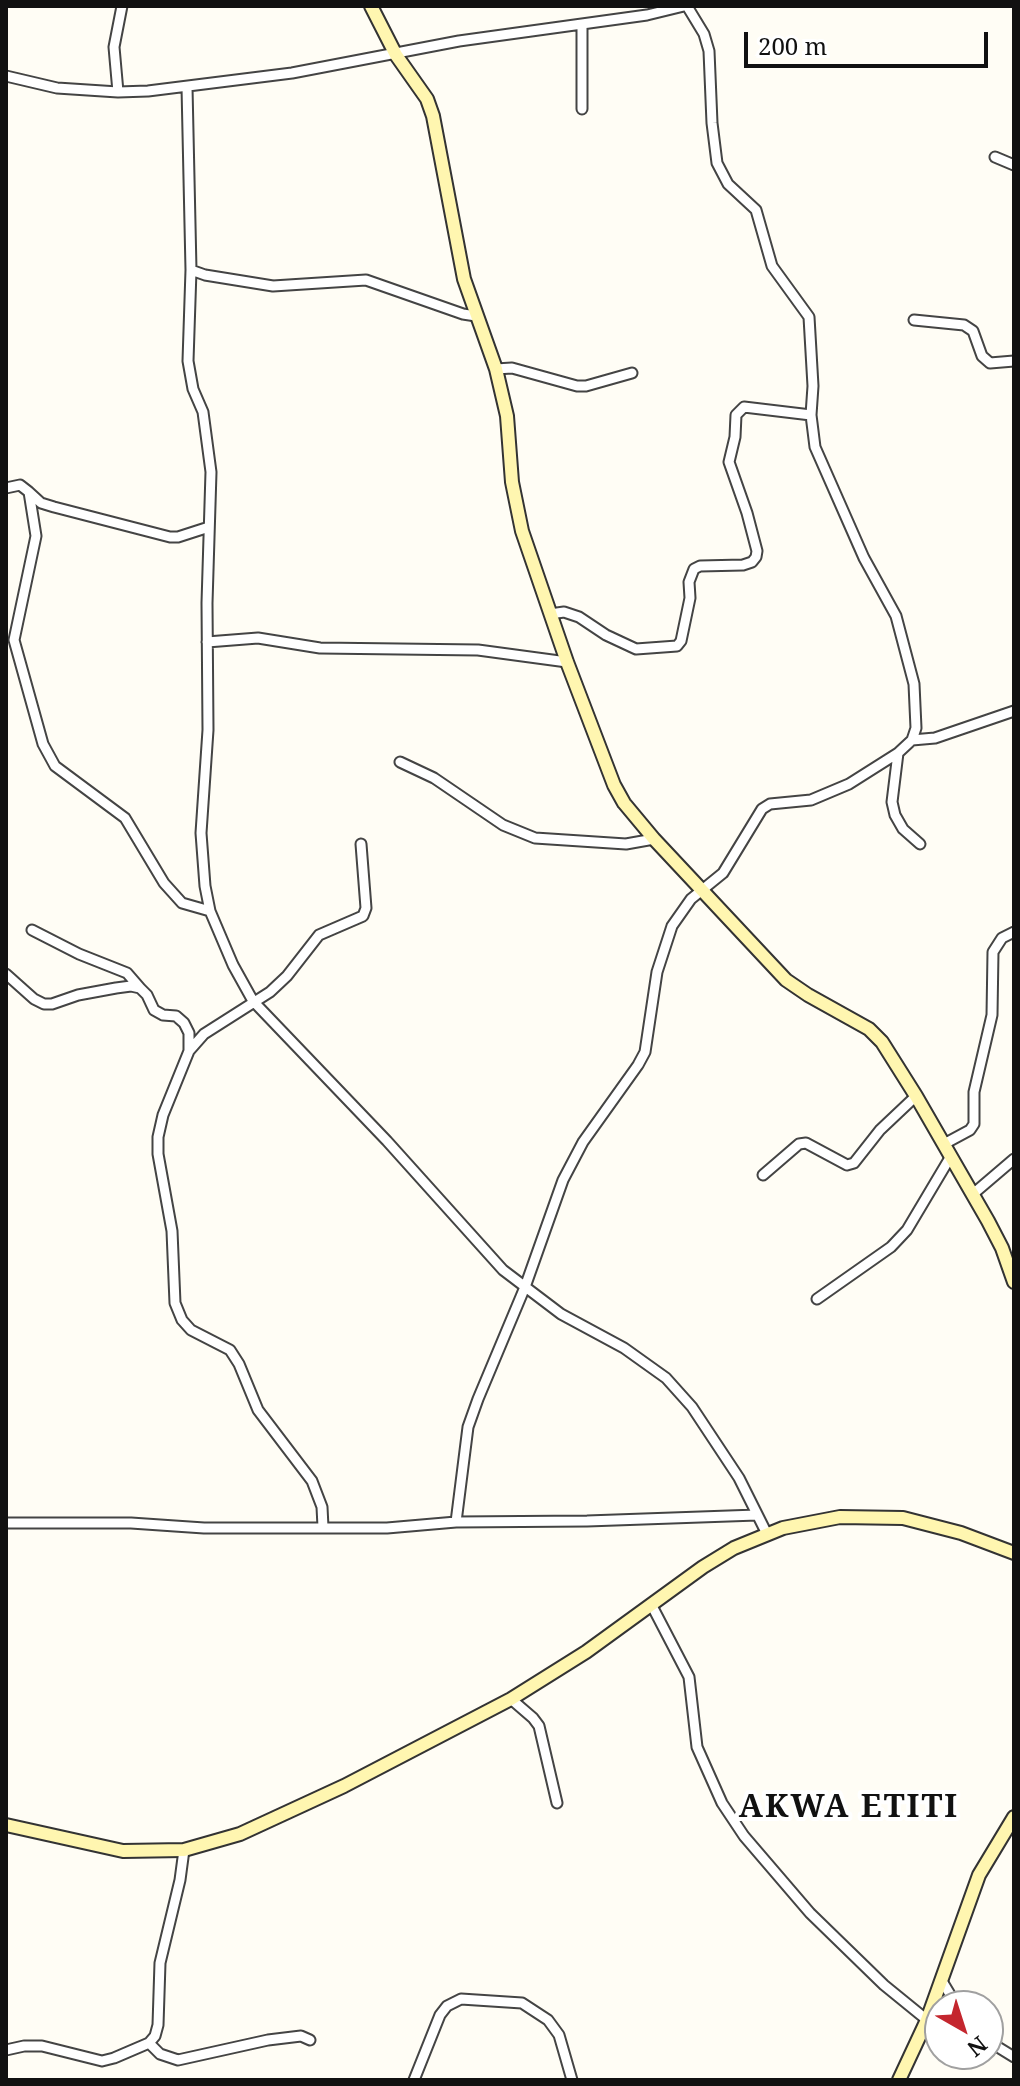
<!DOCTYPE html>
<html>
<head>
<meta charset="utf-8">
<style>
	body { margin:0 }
	#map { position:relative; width:1020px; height:2086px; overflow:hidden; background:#fffdf5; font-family:"Noto Serif",serif }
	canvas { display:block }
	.frame { position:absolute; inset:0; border:8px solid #111; pointer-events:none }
	.north { position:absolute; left:924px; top:1990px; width:80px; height:80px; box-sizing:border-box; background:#fff; border:2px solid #a0a0a0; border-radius:50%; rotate:141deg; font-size:22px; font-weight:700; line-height:32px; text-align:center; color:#111 }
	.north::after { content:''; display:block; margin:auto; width:28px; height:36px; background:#c4262e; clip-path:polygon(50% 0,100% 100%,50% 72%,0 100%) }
	.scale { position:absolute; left:744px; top:32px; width:244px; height:36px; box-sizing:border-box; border:4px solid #111; border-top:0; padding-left:10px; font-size:24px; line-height:28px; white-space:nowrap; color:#111; -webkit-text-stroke:6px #fff; paint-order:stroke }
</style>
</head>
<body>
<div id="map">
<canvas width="1020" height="2086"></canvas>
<div class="frame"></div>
<div class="north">N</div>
<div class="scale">200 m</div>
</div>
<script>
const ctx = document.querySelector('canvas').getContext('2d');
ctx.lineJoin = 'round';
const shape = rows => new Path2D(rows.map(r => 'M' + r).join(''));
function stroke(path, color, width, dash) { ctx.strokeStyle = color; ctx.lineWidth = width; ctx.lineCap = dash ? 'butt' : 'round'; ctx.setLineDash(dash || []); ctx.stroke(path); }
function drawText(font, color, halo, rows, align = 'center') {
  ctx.font = font + ' "Noto Serif",serif'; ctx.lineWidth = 8; ctx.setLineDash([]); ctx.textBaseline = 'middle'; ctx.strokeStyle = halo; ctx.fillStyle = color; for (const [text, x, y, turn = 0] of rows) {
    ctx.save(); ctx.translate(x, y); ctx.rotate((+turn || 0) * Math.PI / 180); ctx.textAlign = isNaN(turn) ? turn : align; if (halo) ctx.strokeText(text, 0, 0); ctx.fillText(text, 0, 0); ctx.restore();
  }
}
const street = shape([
	[6,76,57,88,118,92,148,91,292,73,459,41,647,15,684,6],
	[187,87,191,270,188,361,193,389,203,412,211,472,207,603,208,730,201,833,205,886,210,911,233,965,253,1001,387,1141,503,1270,561,1314,624,1348,666,1378,692,1407,739,1478,766,1532],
	[118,92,114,47,122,6],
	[582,109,582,25],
	[995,157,1014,165],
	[191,270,205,275,273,286,366,280,463,314,476,316],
	[914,320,964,325,973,331,982,356,990,363,1014,361],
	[496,369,512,368,577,386,586,386,632,373],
	[6,488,20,485,29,492,36,536,14,640,43,744,55,766,125,818,164,883,182,903,210,911],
	[29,492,41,503,54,507,170,537,178,537,209,527],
	[550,614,564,612,579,617,606,635,636,649,677,646,681,641,690,598,689,582,694,569,700,566,743,565,752,562,756,557,757,551,747,513,729,462,735,437,736,415,744,407,811,415],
	[207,642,258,638,320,648,478,650,567,662],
	[912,740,935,738,1014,711],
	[898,753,892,802,895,815,903,829,920,844],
	[400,762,434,778,503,825,535,838,626,844,654,839],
	[32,930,79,954,127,973,140,988],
	[6,974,34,999,44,1004,52,1004,78,995,116,988,131,986,140,988,147,995,154,1010,163,1015,176,1016,184,1023,189,1033,189,1051],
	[944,1144,970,1130,974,1124,974,1092,992,1015,993,952,1002,938,1014,932],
	[763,1175,799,1144,806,1143,847,1165,854,1163,880,1130,916,1096],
	[973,1194,1014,1159],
	[817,1299,891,1247,907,1230,951,1156],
	[456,1522,468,1427,478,1399,525,1287,563,1180,583,1142,638,1065,645,1052,657,972,672,926,691,899,723,873,762,809,770,804,811,800,849,784,898,753,912,740,916,728,914,684,896,616,864,558,815,447,811,415,813,386,809,317,772,266,756,210,728,184,717,163,712,123,709,51,704,34,687,6],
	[6,1523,131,1523,204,1528,387,1528,456,1522,587,1521,757,1515],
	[323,1527,322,1507,312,1481,258,1410,239,1364,230,1350,191,1330,182,1320,175,1303,172,1231,158,1154,158,1137,163,1115,189,1051,204,1034,270,992,287,976,319,935,363,916,366,908,361,844],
	[651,1604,689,1677,697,1747,722,1803,744,1836,810,1913,884,1985,927,2020],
	[511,1699,533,1718,539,1726,557,1803],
	[942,1981,957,2006],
	[988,2041,1014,2057],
	[149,2043,160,2054,178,2060,268,2040,301,2036,310,2040],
	[6,2050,24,2046,42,2046,102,2061,114,2058,149,2043,155,2036,158,2025,160,1963,180,1880,184,1850],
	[414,2080,440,2015,447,2006,461,1999,522,2003,548,2020,559,2035,572,2080]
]);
const secondary = shape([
	[371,6,396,55,427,99,433,116,464,279,496,369,507,416,512,482,522,531,567,662,614,785,624,803,654,839,786,980,808,995,869,1029,882,1042,916,1096,988,1221,1002,1248,1014,1282],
	[6,1825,123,1851,184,1850,240,1834,344,1786,511,1699,586,1652,703,1567,734,1548,783,1528,840,1517,903,1518,961,1533,1014,1553],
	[899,2080,927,2020,979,1875,1014,1817]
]);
stroke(street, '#444', 13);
stroke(secondary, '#333', 16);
stroke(street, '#fff', 9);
stroke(secondary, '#fff6b0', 12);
ctx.letterSpacing = '2px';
drawText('bold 32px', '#111', '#fff', [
	["AKWA ETITI",849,1808]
]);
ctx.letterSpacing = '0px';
</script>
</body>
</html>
